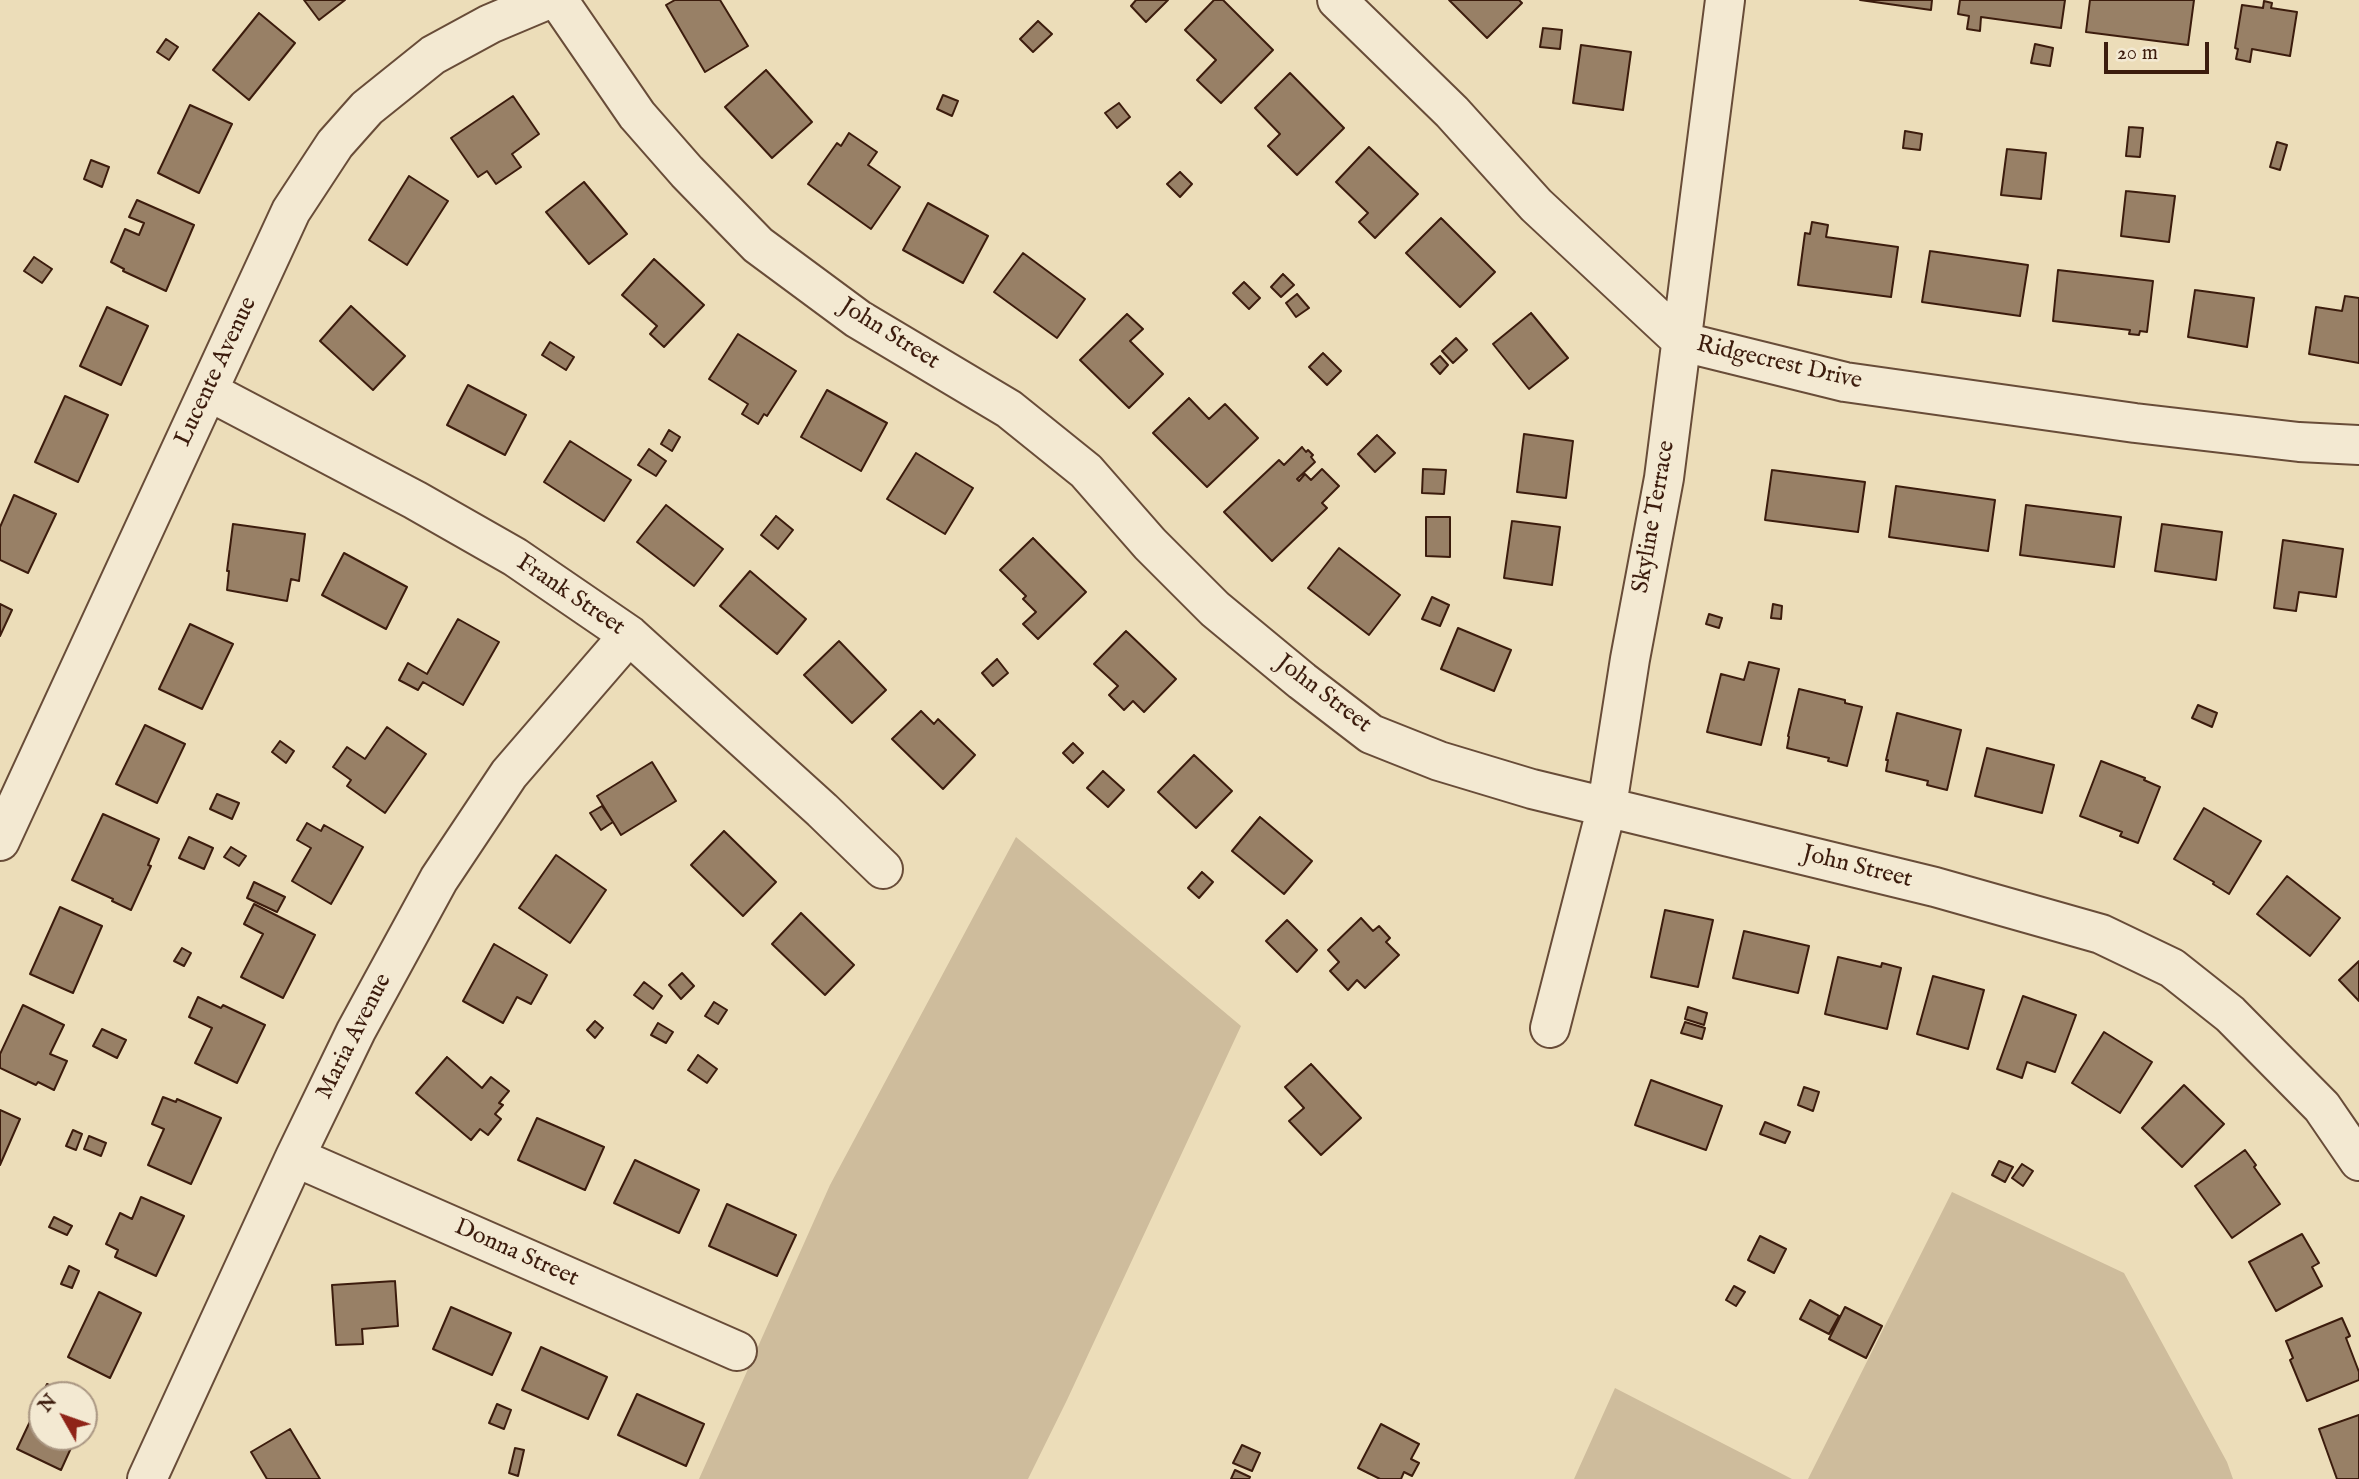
<!DOCTYPE html>
<html>
<head>
<meta charset="utf-8">
<style>
	body { margin:0 }
	#map { position:relative; width:2359px; height:1479px; overflow:hidden; background:#ecddb9; font-family:"IM FELL English",serif }
	canvas { display:block }
	.north { position:absolute; left:28px; top:1381px; width:70px; height:70px; box-sizing:border-box; background:#f3e9d2; border:2px solid #aa9783; border-radius:50%; rotate:310deg; font-size:19px; font-weight:700; line-height:28px; text-align:center; color:#3c1c0d }
	.north::after { content:''; display:block; margin:auto; width:24px; height:32px; background:#8f2418; clip-path:polygon(50% 0,100% 100%,50% 72%,0 100%) }
	.scale { position:absolute; left:2104px; top:42px; width:105px; height:32px; box-sizing:border-box; border:4px solid #3c1c0d; border-top:0; padding-left:9px; font-size:21px; line-height:24px; white-space:nowrap; color:#3c1c0d; -webkit-text-stroke:5px #f3e9d2; paint-order:stroke }
</style>
</head>
<body>
<div id="map">
<canvas width="2359" height="1479"></canvas>
<div class="north">N</div>
<div class="scale">20 m</div>
</div>
<script>
const ctx = document.querySelector('canvas').getContext('2d');
ctx.lineJoin = 'round';
function fill(path, color) { ctx.fillStyle = color; ctx.fill(path, 'evenodd'); }
const shape = rows => new Path2D(rows.map(r => 'M' + r).join(''));
function stroke(path, color, width, dash) { ctx.strokeStyle = color; ctx.lineWidth = width; ctx.lineCap = dash ? 'butt' : 'round'; ctx.setLineDash(dash || []); ctx.stroke(path); }
function drawText(font, color, halo, rows, align = 'center') {
  ctx.font = font + ' "IM FELL English",serif'; ctx.lineWidth = 7; ctx.setLineDash([]); ctx.textBaseline = 'middle'; ctx.strokeStyle = halo; ctx.fillStyle = color; for (const [text, x, y, turn = 0] of rows) {
    ctx.save(); ctx.translate(x, y); ctx.rotate((+turn || 0) * Math.PI / 180); ctx.textAlign = isNaN(turn) ? turn : align; if (halo) ctx.strokeText(text, 0, 0); ctx.fillText(text, 0, 0); ctx.restore();
  }
}
fill(shape([
	[1016,837,1241,1026,1067,1400,1028,1479,699,1479,830,1185],
	[1952,1192,2124,1273,2227,1462,2233,1479,1808,1479],
	[1615,1388,1792,1479,1574,1479]
]), '#cebc9c');
const building = shape([
	[304,0,345,0,319,20,304,0],
	[675,0,720,0,748,46,705,72,666,5,675,0],
	[1136,0,1168,0,1146,22,1131,6,1136,0],
	[1214,0,1223,0,1273,50,1221,103,1197,80,1216,60,1185,30,1214,0],
	[1449,0,1519,0,1522,3,1487,38,1449,0],
	[1860,0,1932,0,1931,10,1860,0],
	[1960,0,2065,0,2061,28,1981,17,1980,31,1967,29,1969,16,1958,14,1960,0],
	[2090,0,2194,0,2188,45,2086,32,2090,0],
	[2264,1,2272,3,2271,8,2297,12,2290,56,2252,49,2250,62,2236,59,2238,49,2235,48,2242,5,2263,8,2264,1],
	[259,13,295,43,249,100,213,70,259,13],
	[1038,21,1052,34,1033,52,1020,39,1038,21],
	[1543,28,1562,30,1560,49,1540,47,1543,28],
	[166,39,178,47,169,60,157,52,166,39],
	[2035,44,2053,48,2050,66,2031,63,2035,44],
	[1581,45,1631,52,1623,110,1573,103,1581,45],
	[766,70,812,122,772,158,725,107,766,70],
	[1290,73,1344,128,1297,175,1268,146,1280,134,1255,108,1290,73],
	[943,95,958,101,952,116,937,109,943,95],
	[513,96,539,134,512,154,521,167,496,184,487,171,478,177,451,138,513,96],
	[1119,103,1130,117,1117,128,1105,113,1119,103],
	[190,105,232,124,199,193,158,173,190,105],
	[2129,127,2143,128,2140,157,2126,156,2129,127],
	[1905,131,1922,134,1920,150,1903,148,1905,131],
	[849,133,877,152,868,165,900,187,871,229,808,184,837,143,841,146,849,133],
	[2277,142,2287,145,2280,170,2270,167,2277,142],
	[1369,147,1418,194,1375,238,1359,222,1368,213,1336,182,1369,147],
	[2007,149,2046,153,2041,199,2001,195,2007,149],
	[91,160,109,167,102,187,84,179,91,160],
	[1180,172,1192,184,1180,197,1167,184,1180,172],
	[409,176,448,201,407,265,369,240,409,176],
	[584,182,627,234,589,264,546,212,584,182],
	[2126,191,2175,196,2169,242,2121,236,2126,191],
	[137,200,194,225,166,291,123,271,124,269,111,262,125,229,139,235,144,223,129,217,137,200],
	[928,203,988,236,963,283,903,250,928,203],
	[1441,218,1495,272,1460,307,1406,253,1441,218],
	[1812,222,1828,225,1826,237,1898,247,1891,297,1798,285,1805,233,1810,234,1812,222],
	[1930,251,2028,265,2020,316,1922,302,1930,251],
	[1023,253,1085,299,1057,338,994,292,1023,253],
	[34,257,52,269,42,283,24,271,34,257],
	[654,259,704,305,664,347,650,334,657,326,622,295,654,259],
	[2058,270,2153,281,2147,332,2140,331,2139,335,2129,334,2130,330,2053,321,2058,270],
	[1283,274,1294,285,1281,297,1271,287,1283,274],
	[1244,282,1260,298,1249,309,1233,293,1244,282],
	[2195,290,2254,298,2247,347,2188,337,2195,290],
	[1297,294,1309,308,1296,317,1286,303,1297,294],
	[2345,296,2359,298,2359,363,2309,354,2316,307,2342,311,2345,296],
	[351,306,405,356,373,390,320,341,351,306],
	[107,307,148,326,121,385,80,366,107,307],
	[1531,313,1568,358,1529,389,1493,344,1531,313],
	[1127,314,1143,329,1130,341,1163,374,1129,408,1080,360,1127,314],
	[738,334,796,371,767,416,764,414,758,424,742,414,748,404,709,379,738,334],
	[1456,338,1467,350,1453,363,1442,351,1456,338],
	[550,342,574,357,566,370,542,355,550,342],
	[1323,353,1341,371,1327,385,1309,367,1323,353],
	[1440,356,1448,365,1440,374,1431,364,1440,356],
	[468,385,526,415,505,455,447,425,468,385],
	[827,390,887,423,861,471,801,437,827,390],
	[65,396,108,415,78,482,35,462,65,396],
	[1189,398,1209,419,1225,404,1258,438,1207,487,1153,433,1189,398],
	[669,430,680,437,672,451,661,444,669,430],
	[1524,434,1573,441,1566,498,1517,492,1524,434],
	[1377,435,1395,453,1375,472,1358,454,1377,435],
	[570,441,631,480,604,521,544,482,570,441],
	[1302,447,1306,452,1308,450,1313,455,1311,457,1315,462,1297,479,1299,481,1305,474,1311,480,1322,469,1339,486,1322,503,1327,508,1272,561,1224,512,1279,460,1284,465,1302,447],
	[649,449,666,461,656,476,638,465,649,449],
	[916,453,973,488,945,534,887,499,916,453],
	[1423,469,1446,470,1444,494,1422,493,1423,469],
	[1772,470,1865,482,1858,532,1765,520,1772,470],
	[1896,486,1995,500,1988,551,1889,537,1896,486],
	[14,495,56,514,28,573,0,560,0,527,14,495],
	[666,505,723,549,694,586,637,542,666,505],
	[2026,505,2121,517,2114,567,2020,555,2026,505],
	[776,516,793,530,778,549,761,535,776,516],
	[1426,517,1450,517,1450,557,1426,556,1426,517],
	[1512,521,1560,527,1552,585,1504,578,1512,521],
	[233,524,305,534,299,581,291,579,287,601,227,590,229,571,227,571,233,524],
	[2162,524,2222,532,2216,580,2155,571,2162,524],
	[1033,538,1086,592,1038,639,1023,624,1036,612,1023,599,1026,596,1000,570,1033,538],
	[2283,540,2343,549,2336,597,2299,592,2296,611,2274,608,2283,540],
	[1339,548,1400,595,1369,635,1308,588,1339,548],
	[344,553,407,587,386,629,322,595,344,553],
	[750,571,806,619,777,654,720,606,750,571],
	[1432,597,1449,605,1440,626,1422,619,1432,597],
	[0,604,12,610,0,636,0,604],
	[1773,604,1782,606,1781,619,1771,618,1773,604],
	[1709,614,1722,618,1719,628,1706,624,1709,614],
	[458,619,499,642,463,705,423,682,418,690,399,680,408,663,427,674,458,619],
	[190,624,233,644,202,709,159,689,190,624],
	[1458,628,1511,650,1494,691,1441,669,1458,628],
	[1126,631,1176,679,1144,712,1133,701,1124,710,1109,695,1118,686,1094,664,1126,631],
	[839,641,886,690,852,723,804,675,839,641],
	[997,659,1008,673,993,686,982,673,997,659],
	[1749,662,1779,669,1761,745,1707,732,1721,674,1744,680,1749,662],
	[1799,689,1845,700,1845,703,1862,707,1847,766,1828,761,1829,758,1787,748,1789,737,1788,736,1799,689],
	[2198,705,2217,713,2212,727,2192,718,2198,705],
	[921,711,934,724,938,719,975,755,943,789,892,739,921,711],
	[1897,713,1961,730,1947,790,1927,785,1928,781,1886,771,1888,760,1886,760,1897,713],
	[145,725,185,744,157,803,116,784,145,725],
	[387,727,426,754,385,813,347,786,351,780,333,767,347,747,365,759,387,727],
	[280,741,294,751,286,763,272,752,280,741],
	[1073,743,1083,753,1073,763,1063,753,1073,743],
	[1987,748,2054,765,2042,813,1975,796,1987,748],
	[1194,755,1232,791,1196,828,1158,792,1194,755],
	[2101,761,2145,778,2144,780,2160,787,2138,843,2120,836,2122,832,2080,816,2101,761],
	[652,762,676,801,621,835,597,796,652,762],
	[1103,771,1124,790,1108,807,1087,788,1103,771],
	[217,794,239,803,232,819,210,809,217,794],
	[602,806,613,822,601,830,590,813,602,806],
	[2204,808,2261,841,2229,894,2213,884,2214,882,2174,859,2204,808],
	[103,814,159,839,148,865,151,866,131,910,112,901,113,899,72,880,103,814],
	[1260,817,1312,861,1284,894,1232,851,1260,817],
	[307,823,321,831,324,825,363,847,331,904,292,881,311,848,297,840,307,823],
	[724,831,776,882,743,916,691,865,724,831],
	[189,837,213,848,204,869,179,858,189,837],
	[231,847,246,856,239,866,224,857,231,847],
	[556,855,606,890,570,943,519,908,556,855],
	[1202,872,1213,882,1199,898,1188,888,1202,872],
	[2287,876,2340,918,2310,956,2257,914,2287,876],
	[254,882,285,897,277,912,247,898,254,882],
	[254,904,315,935,283,998,241,977,263,934,244,924,254,904],
	[60,907,102,926,73,993,30,974,60,907],
	[1665,910,1713,920,1698,987,1651,977,1665,910],
	[801,913,854,965,825,995,772,944,801,913],
	[1361,918,1373,931,1379,926,1390,938,1386,942,1399,955,1365,988,1357,980,1348,990,1330,971,1339,962,1328,950,1361,918],
	[1287,920,1317,950,1297,972,1266,941,1287,920],
	[1744,931,1809,946,1798,993,1733,978,1744,931],
	[494,944,547,975,531,1004,517,997,503,1023,463,1001,494,944],
	[182,948,191,953,184,966,174,961,182,948],
	[1838,957,1881,967,1882,963,1901,968,1887,1029,1825,1014,1838,957],
	[2359,961,2359,1001,2339,980,2359,961],
	[682,973,694,986,681,999,669,985,682,973],
	[1933,976,1984,990,1968,1049,1917,1034,1933,976],
	[644,982,662,996,653,1009,634,995,644,982],
	[2023,996,2076,1015,2055,1072,2027,1062,2022,1078,1997,1069,2023,996],
	[198,997,221,1008,223,1005,265,1025,237,1083,195,1063,212,1028,189,1017,198,997],
	[714,1002,727,1010,718,1024,705,1016,714,1002],
	[23,1005,64,1025,50,1054,67,1061,54,1090,38,1082,36,1085,0,1068,0,1054,23,1005],
	[1688,1007,1707,1013,1704,1025,1685,1019,1688,1007],
	[595,1021,603,1028,595,1038,587,1030,595,1021],
	[1685,1022,1705,1028,1702,1039,1681,1033,1685,1022],
	[658,1023,673,1032,666,1043,651,1035,658,1023],
	[102,1029,126,1040,117,1058,93,1046,102,1029],
	[2104,1032,2152,1062,2120,1113,2072,1083,2104,1032],
	[698,1055,717,1069,707,1083,688,1070,698,1055],
	[447,1057,482,1088,491,1077,509,1091,499,1103,503,1105,495,1114,501,1119,488,1135,480,1129,471,1140,416,1093,447,1057],
	[1311,1064,1361,1118,1321,1155,1289,1121,1304,1108,1285,1087,1311,1064],
	[1651,1080,1722,1106,1706,1150,1635,1125,1651,1080],
	[2184,1085,2224,1124,2182,1167,2142,1128,2184,1085],
	[1804,1087,1819,1092,1813,1111,1798,1105,1804,1087],
	[163,1097,176,1102,177,1099,221,1118,191,1184,148,1165,164,1129,152,1124,163,1097],
	[0,1110,20,1119,0,1165,0,1110],
	[537,1118,604,1147,585,1190,518,1160,537,1118],
	[1765,1122,1790,1132,1785,1143,1760,1134,1765,1122],
	[73,1130,82,1134,76,1150,66,1146,73,1130],
	[89,1136,106,1143,101,1156,84,1149,89,1136],
	[2245,1150,2256,1165,2254,1167,2280,1204,2232,1238,2195,1186,2245,1150],
	[635,1160,699,1190,679,1233,614,1203,635,1160],
	[1999,1161,2013,1167,2005,1182,1992,1175,1999,1161],
	[2022,1164,2033,1171,2023,1186,2012,1178,2022,1164],
	[141,1197,184,1216,156,1276,115,1257,118,1250,106,1244,120,1213,132,1219,141,1197],
	[727,1204,796,1235,777,1276,709,1246,727,1204],
	[54,1217,72,1226,67,1235,49,1227,54,1217],
	[2302,1234,2319,1263,2312,1267,2322,1286,2276,1311,2249,1262,2302,1234],
	[1760,1236,1786,1249,1774,1273,1748,1260,1760,1236],
	[69,1266,79,1271,72,1288,61,1284,69,1266],
	[395,1281,398,1326,362,1329,363,1344,336,1345,332,1285,395,1281],
	[1734,1286,1745,1292,1736,1306,1726,1300,1734,1286],
	[99,1292,141,1313,110,1378,68,1357,99,1292],
	[1810,1300,1839,1316,1829,1334,1800,1319,1810,1300],
	[451,1307,511,1333,492,1375,433,1349,451,1307],
	[1845,1307,1882,1326,1866,1358,1829,1339,1845,1307],
	[2342,1318,2350,1336,2346,1338,2359,1372,2359,1380,2307,1401,2290,1360,2293,1358,2286,1341,2342,1318],
	[541,1347,607,1377,588,1419,522,1390,541,1347],
	[47,1384,71,1395,42,1395,47,1384],
	[637,1394,704,1424,686,1466,618,1435,637,1394],
	[42,1396,42,1437,76,1437,61,1470,17,1449,42,1396],
	[84,1401,91,1405,84,1420,84,1401],
	[497,1404,511,1410,504,1429,489,1423,497,1404],
	[2359,1415,2359,1479,2337,1479,2319,1429,2359,1415],
	[1381,1424,1419,1444,1411,1459,1419,1463,1412,1476,1404,1472,1401,1479,1380,1479,1358,1468,1381,1424],
	[290,1429,320,1479,267,1479,251,1452,290,1429],
	[1242,1445,1260,1453,1252,1471,1233,1463,1242,1445],
	[515,1448,524,1450,518,1476,509,1473,515,1448],
	[1235,1470,1250,1477,1249,1479,1231,1479,1235,1470]
]);
fill(building, '#988066');
stroke(building, '#3c1c0d', 2);
const minor = shape([
	[558,0,637,115,687,172,758,245,858,319,1009,409,1086,471,1150,544,1215,609,1302,681,1371,734,1439,761,1532,789,1935,887,2101,934,2172,968,2230,1014,2322,1107,2359,1161],
	[1337,0,1452,112,1536,205,1683,342,1845,382,2135,423,2299,442,2359,445],
	[208,391,415,500,515,557,629,635,822,810,883,869],
	[0,841,291,211,335,144,367,108,433,55,490,24,547,0],
	[1550,1028,1607,806,1630,659,1664,478,1725,0],
	[295,1157,737,1351],
	[147,1479,295,1157,356,1031,439,879,509,774,629,635]
]);
stroke(minor, '#684c38', 42);
stroke(minor, '#f3e9d2', 38);
drawText('24px', '#3c1c0d', '#f3e9d2', [
	["John Street",889,335,32],
	["Ridgecrest Drive",1779,364,13],
	["Lucente Avenue",217,372,-65],
	["Skyline Terrace",1655,517,-80],
	["Frank Street",570,596,34],
	["John Street",1323,695,37],
	["John Street",1857,868,14],
	["Maria Avenue",355,1037,-63],
	["Donna Street",516,1254,24]
]);
</script>
</body>
</html>
